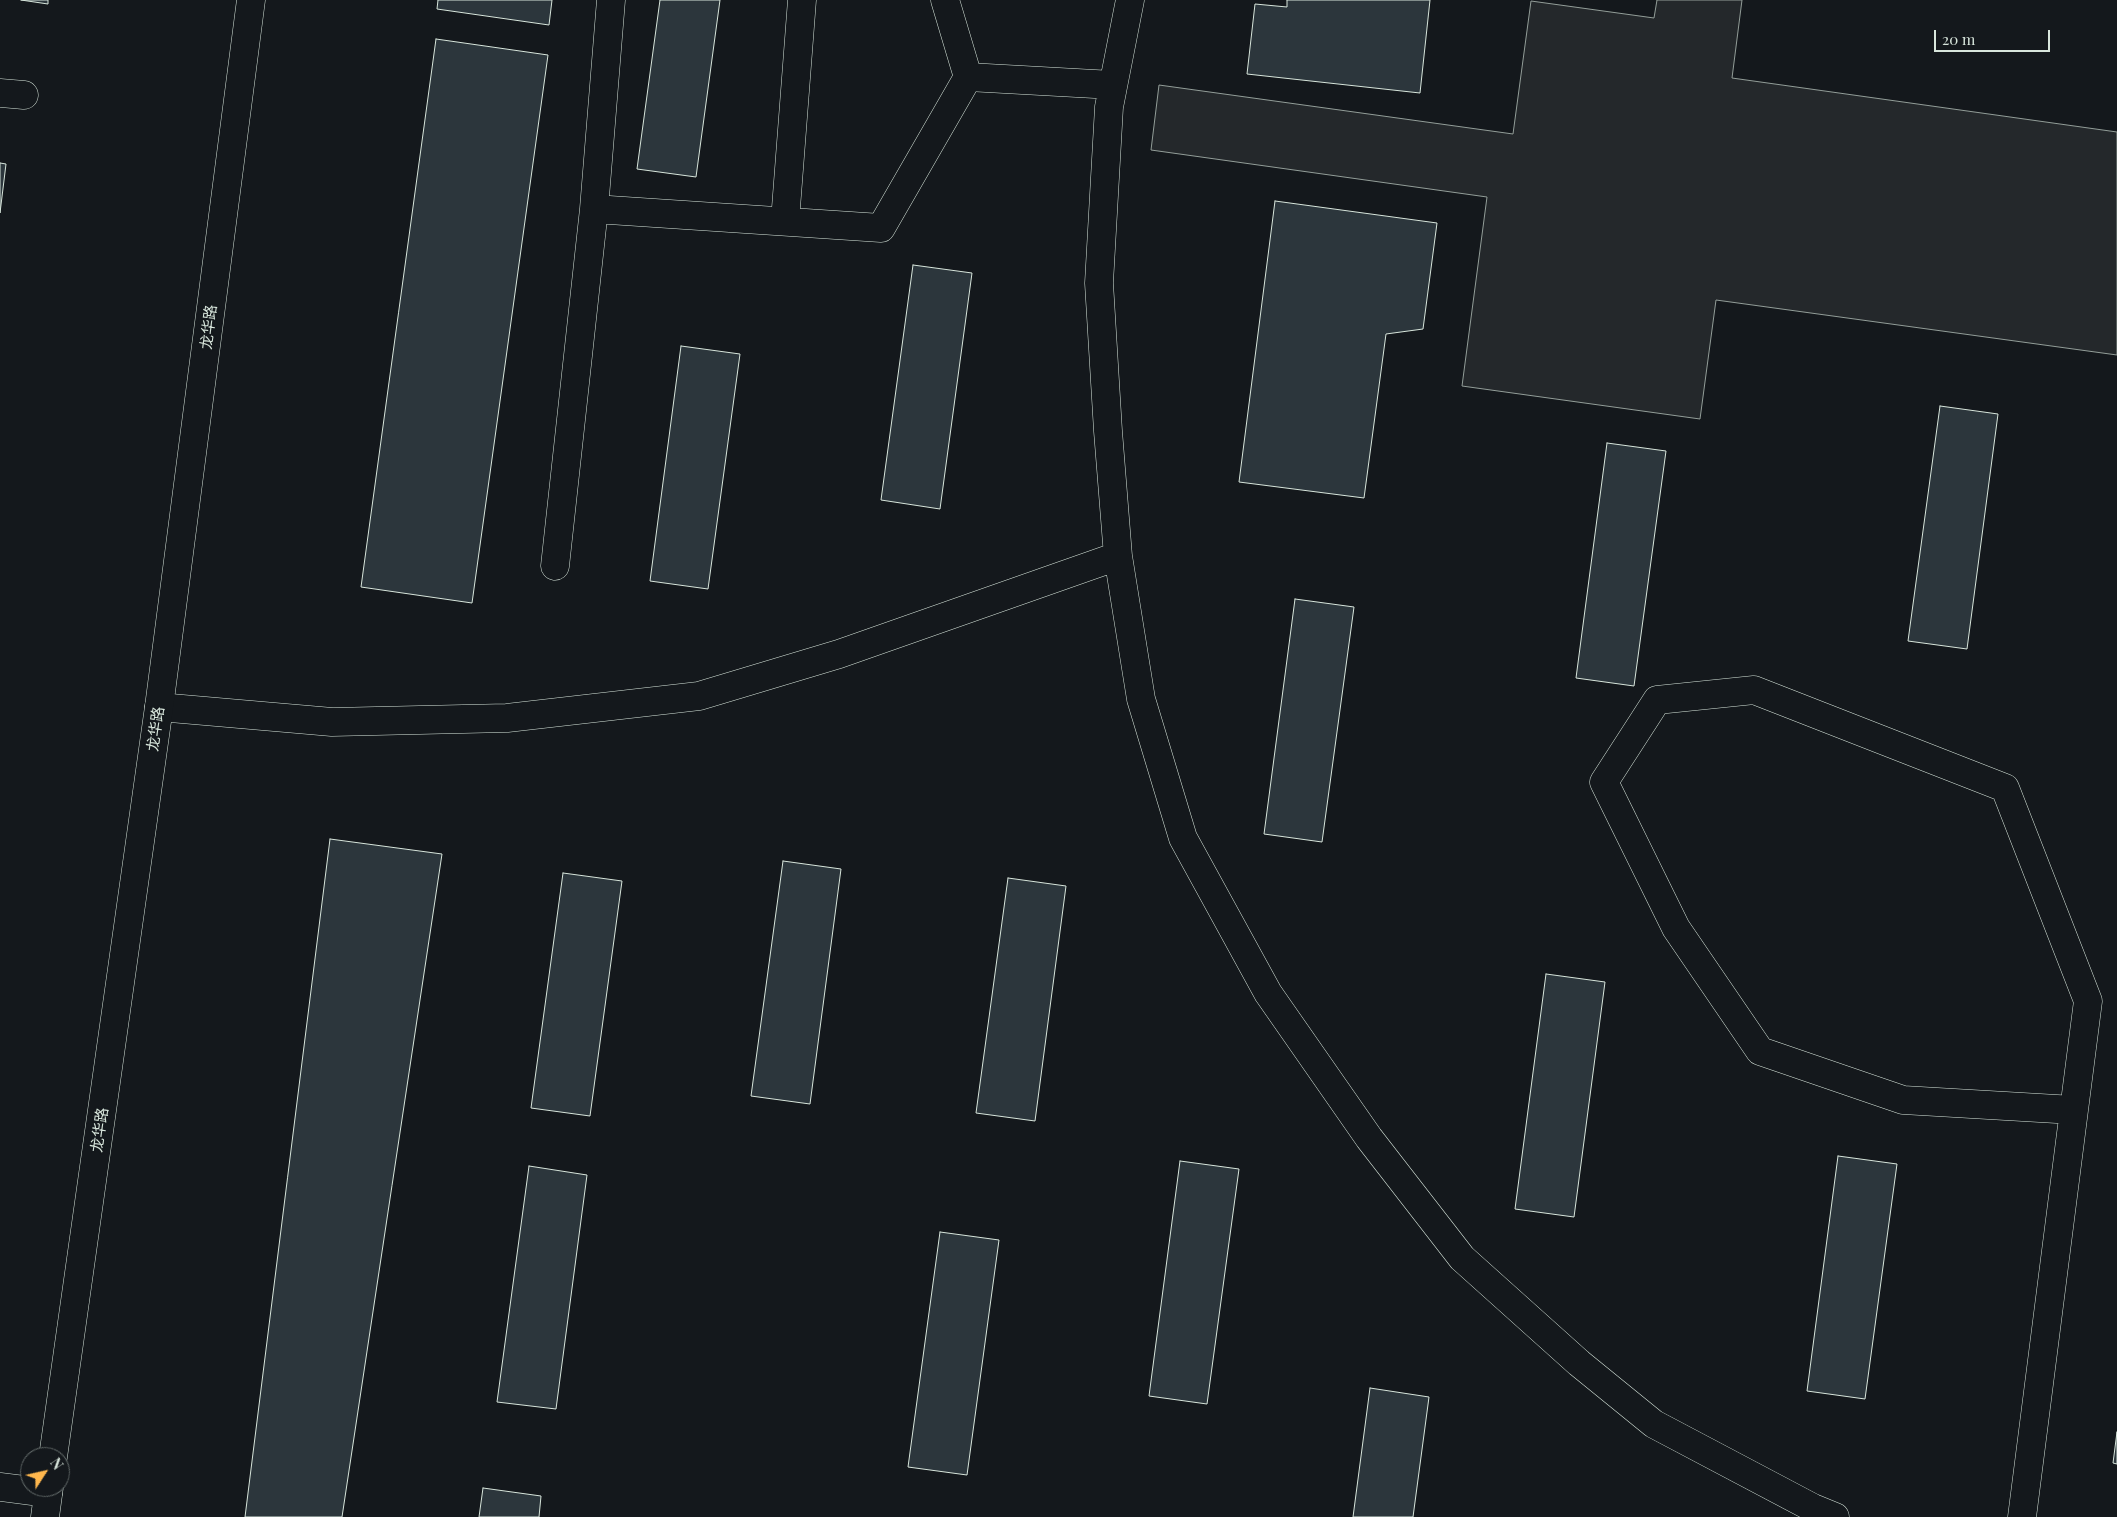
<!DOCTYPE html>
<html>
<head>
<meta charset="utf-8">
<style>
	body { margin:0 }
	#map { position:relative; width:2117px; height:1517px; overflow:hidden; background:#14181c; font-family:"Playfair Display",serif }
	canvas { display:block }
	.north { position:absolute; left:20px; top:1447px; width:50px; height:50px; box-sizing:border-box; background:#14181c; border:1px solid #626a69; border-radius:50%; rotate:55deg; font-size:14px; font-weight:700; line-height:20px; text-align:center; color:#d8e6dc }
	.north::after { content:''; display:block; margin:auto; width:18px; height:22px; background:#ffb74d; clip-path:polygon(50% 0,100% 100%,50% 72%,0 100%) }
	.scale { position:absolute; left:1934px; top:30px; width:116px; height:22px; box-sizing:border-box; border:2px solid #d8e6dc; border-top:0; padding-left:6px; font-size:15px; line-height:18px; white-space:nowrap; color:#d8e6dc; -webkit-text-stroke:4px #14181c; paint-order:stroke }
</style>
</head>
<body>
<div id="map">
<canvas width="2117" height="1517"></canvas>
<div class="north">N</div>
<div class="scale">20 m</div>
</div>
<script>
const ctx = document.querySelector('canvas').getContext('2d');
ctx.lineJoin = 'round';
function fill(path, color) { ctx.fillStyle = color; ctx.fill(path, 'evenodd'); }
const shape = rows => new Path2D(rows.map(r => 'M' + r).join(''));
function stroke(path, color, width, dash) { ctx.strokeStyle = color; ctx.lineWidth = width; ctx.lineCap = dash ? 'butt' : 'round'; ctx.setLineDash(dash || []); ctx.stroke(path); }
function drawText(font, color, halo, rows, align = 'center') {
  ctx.font = font + ' "Playfair Display","Noto Sans SC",serif'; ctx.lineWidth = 4; ctx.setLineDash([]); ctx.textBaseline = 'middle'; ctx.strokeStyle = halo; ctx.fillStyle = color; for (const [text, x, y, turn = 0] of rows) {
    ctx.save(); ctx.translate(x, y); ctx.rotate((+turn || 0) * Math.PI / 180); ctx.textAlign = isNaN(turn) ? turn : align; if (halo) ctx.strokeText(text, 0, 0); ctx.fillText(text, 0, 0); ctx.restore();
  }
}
const parking = shape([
	[1657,0,1742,0,1732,78,2117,132,2117,355,1716,300,1700,419,1462,386,1487,197,1151,150,1159,85,1513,134,1531,1,1654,18,1657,0]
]);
fill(parking, '#24282b');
stroke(parking, '#939e99', 1);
const building = shape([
	[21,0,48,0,48,4,21,0],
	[438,0,552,0,549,25,437,9,438,0],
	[660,0,720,0,696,177,637,169,660,0],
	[1287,0,1430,0,1420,93,1247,74,1255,4,1287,7,1287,0],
	[436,39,548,55,472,603,361,587,436,39],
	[0,163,6,164,0,213,0,163],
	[1275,201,1437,223,1423,329,1386,334,1364,498,1239,482,1275,201],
	[913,265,972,273,940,509,881,500,913,265],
	[681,346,740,354,708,589,650,581,681,346],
	[1940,406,1998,414,1967,649,1908,641,1940,406],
	[1607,443,1666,451,1634,686,1576,678,1607,443],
	[1295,599,1354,607,1322,842,1264,834,1295,599],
	[330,839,442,854,342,1517,245,1517,330,839],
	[783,861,841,869,810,1104,751,1096,783,861],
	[563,873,622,881,590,1116,531,1108,563,873],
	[1008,878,1066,886,1035,1121,976,1113,1008,878],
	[1546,974,1605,982,1574,1217,1515,1209,1546,974],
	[1838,1156,1897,1164,1865,1399,1807,1391,1838,1156],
	[1180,1161,1239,1169,1207,1404,1149,1396,1180,1161],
	[529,1166,587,1175,556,1409,497,1402,529,1166],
	[940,1232,999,1240,967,1475,908,1467,940,1232],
	[1370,1388,1429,1397,1413,1517,1353,1517,1370,1388],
	[2117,1432,2117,1464,2113,1463,2117,1432],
	[483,1488,541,1496,539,1517,479,1517,483,1488]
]);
fill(building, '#2c363c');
stroke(building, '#d8e6dc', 1);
const minor = shape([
	[611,0,594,209,881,228,968,77,945,0],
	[1130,0,1109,107,1099,283,1108,431,1118,556,1141,699,1183,838,1268,993,1369,1138,1462,1258,1579,1363,1654,1424,1813,1508,1835,1517],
	[968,77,1113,85],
	[0,93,24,95],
	[785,221,802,0],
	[555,566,594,209],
	[159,707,332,722,507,718,699,696,839,654,1118,556],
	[0,1487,48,1493],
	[2022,1517,2074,1110,2088,1001,2005,788,1754,690,1657,700,1604,782,1676,928,1760,1051,1903,1100,2074,1110]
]);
const major = shape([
	[53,1457,159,707,251,0],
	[45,1517,49,1487]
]);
stroke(minor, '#d8e6dc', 29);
stroke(major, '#d8e6dc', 29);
stroke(minor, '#14181c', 28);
stroke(major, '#14181c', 28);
drawText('15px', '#d8e6dc', '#14181c', [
	["龙华路",209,327,-83],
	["龙华路",156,729,-82],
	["龙华路",100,1130,-82]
]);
</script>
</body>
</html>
